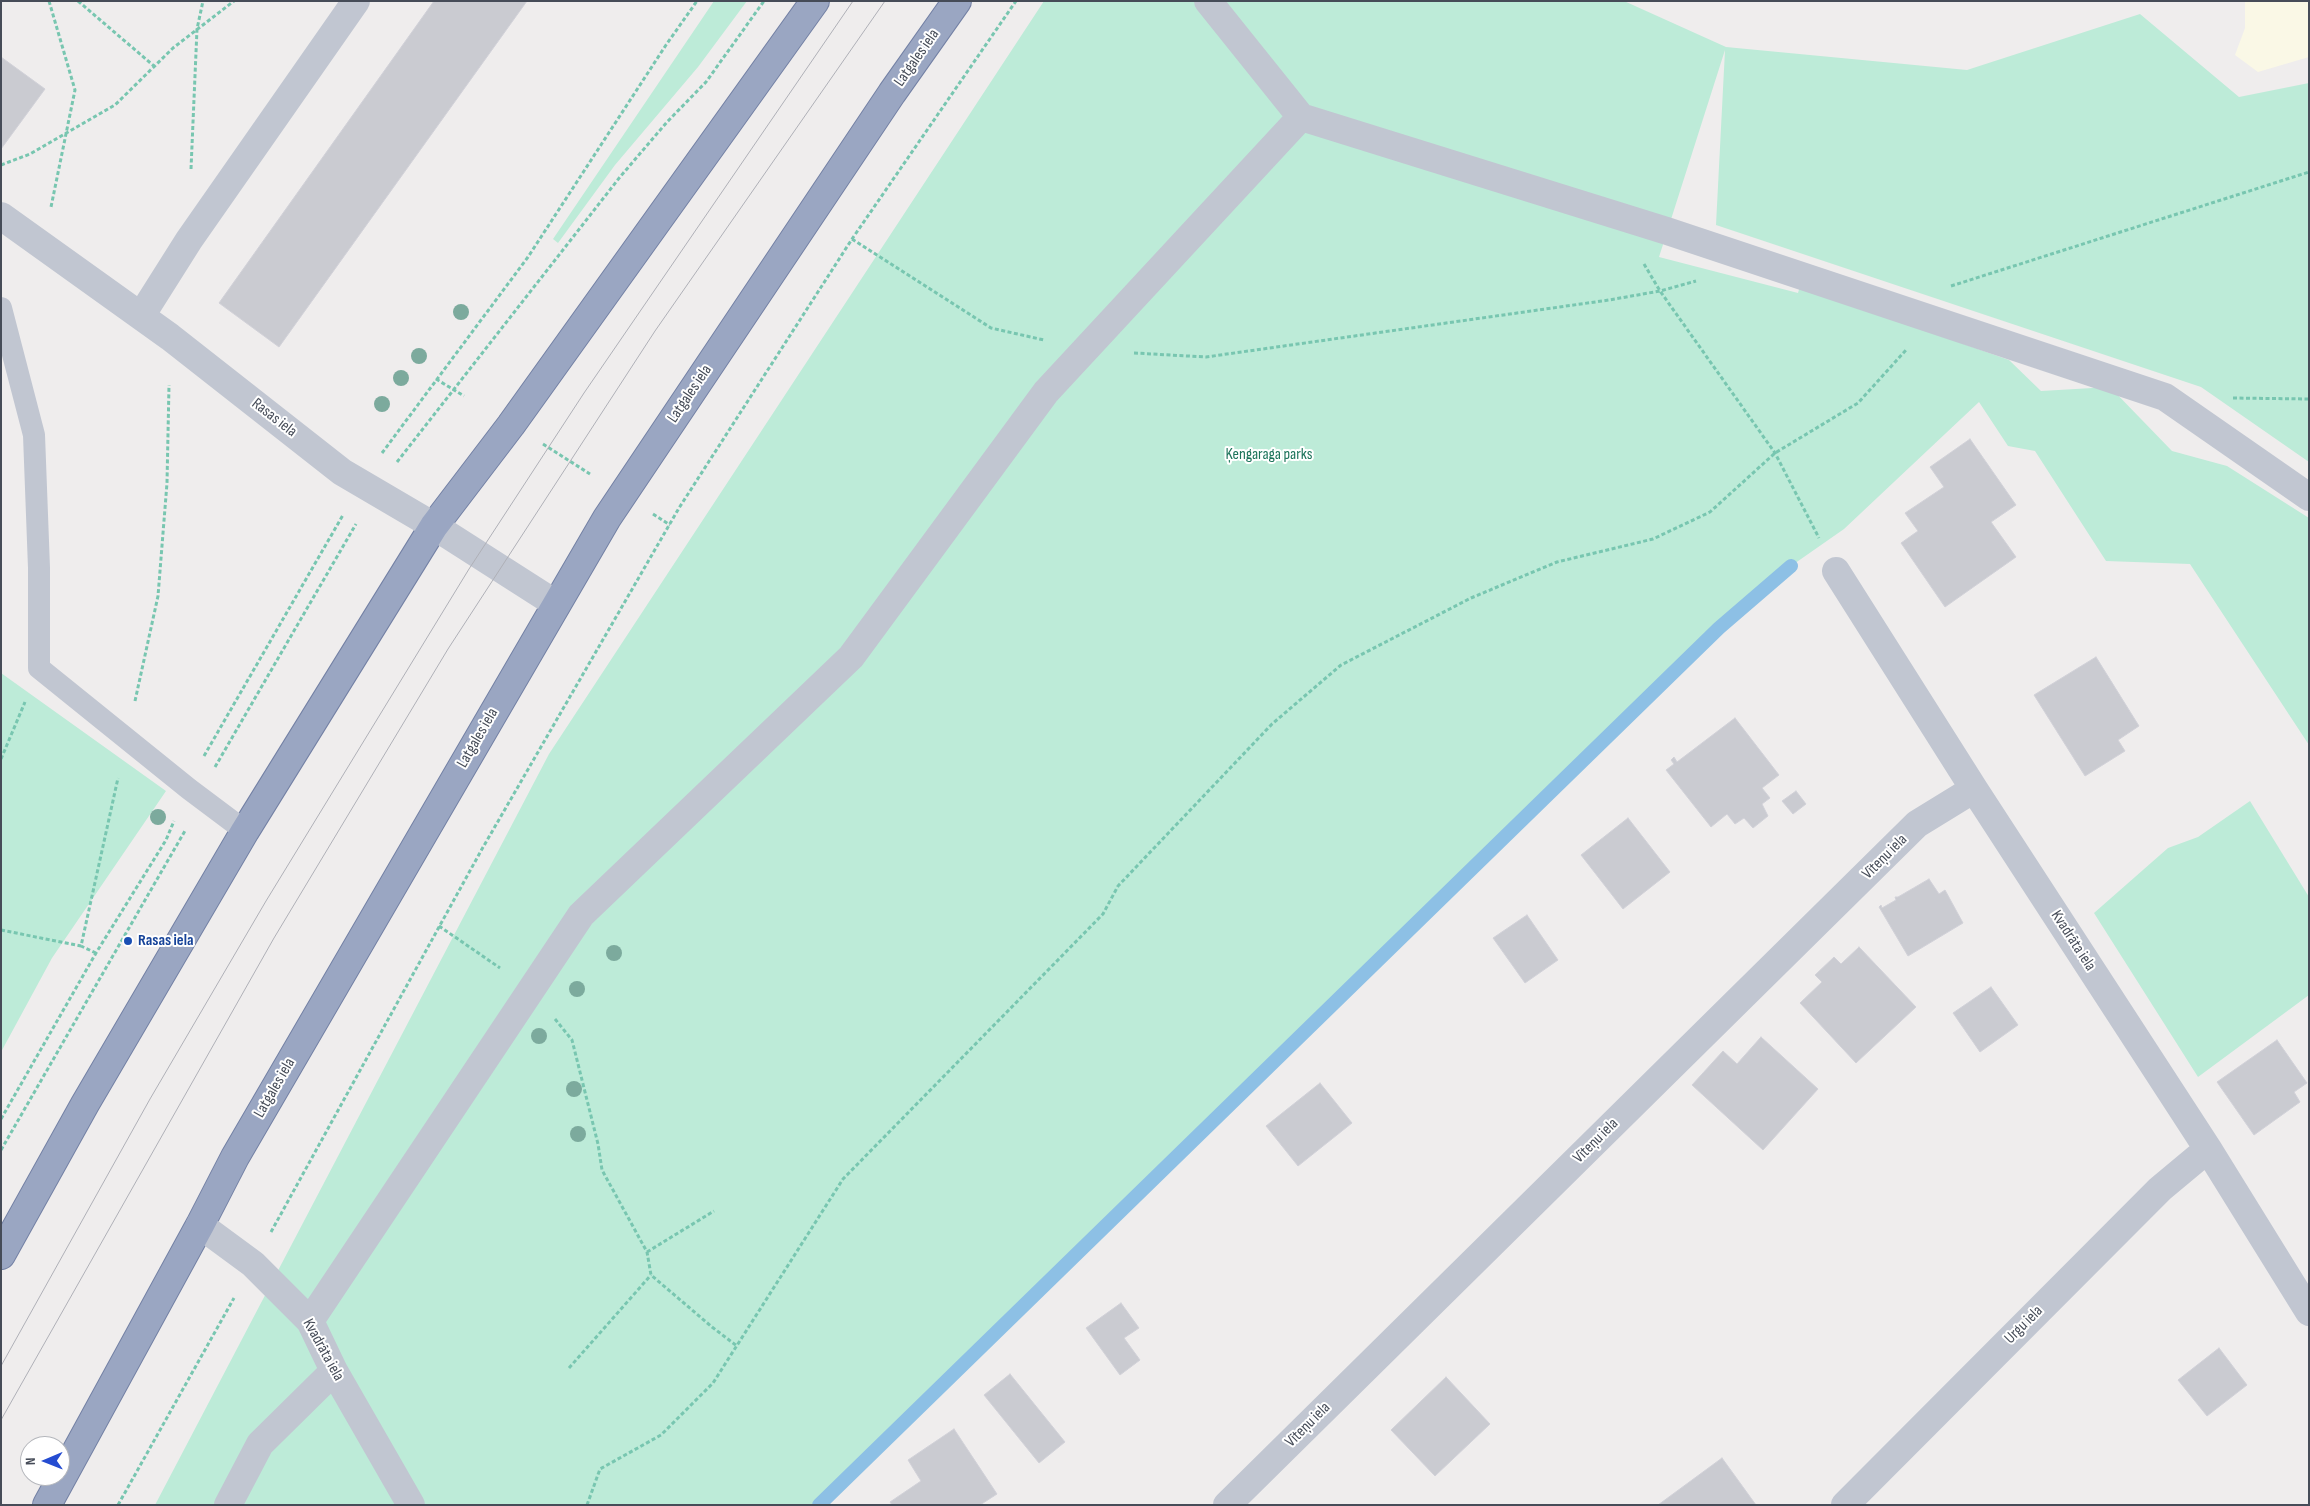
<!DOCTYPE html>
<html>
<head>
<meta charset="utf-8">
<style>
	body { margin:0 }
	#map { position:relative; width:2310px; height:1506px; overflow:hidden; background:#efeded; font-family:"Sofia Sans Condensed",sans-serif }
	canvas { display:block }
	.frame { position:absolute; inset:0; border:2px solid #464c58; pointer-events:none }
	.north { position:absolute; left:20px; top:1436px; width:50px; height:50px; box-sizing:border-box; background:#fff; border:1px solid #b5b7bc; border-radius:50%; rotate:269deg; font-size:14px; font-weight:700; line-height:20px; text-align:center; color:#464c58 }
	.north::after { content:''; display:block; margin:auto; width:18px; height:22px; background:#254cd1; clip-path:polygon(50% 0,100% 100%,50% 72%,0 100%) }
</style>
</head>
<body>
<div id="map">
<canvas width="2310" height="1506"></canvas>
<div class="frame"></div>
<div class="north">N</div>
</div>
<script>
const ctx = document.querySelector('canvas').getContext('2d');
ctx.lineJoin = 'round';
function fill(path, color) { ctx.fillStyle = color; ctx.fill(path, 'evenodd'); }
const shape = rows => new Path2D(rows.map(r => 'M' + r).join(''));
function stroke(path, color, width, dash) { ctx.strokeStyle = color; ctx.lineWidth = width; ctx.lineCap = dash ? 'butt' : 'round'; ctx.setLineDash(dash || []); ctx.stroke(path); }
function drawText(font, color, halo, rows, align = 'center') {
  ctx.font = font + ' "Sofia Sans Condensed",sans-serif'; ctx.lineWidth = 4; ctx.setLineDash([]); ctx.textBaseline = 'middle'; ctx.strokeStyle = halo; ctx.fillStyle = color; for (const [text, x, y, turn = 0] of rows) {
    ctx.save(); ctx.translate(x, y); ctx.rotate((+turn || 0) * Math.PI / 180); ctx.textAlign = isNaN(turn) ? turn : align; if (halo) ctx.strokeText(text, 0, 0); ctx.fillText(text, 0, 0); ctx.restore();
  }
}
fill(shape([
	[2245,1,2309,1,2309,57,2258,72,2235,55,2245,28]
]), '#faf8e6');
fill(shape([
	[714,1,747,1,698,67,615,165,558,243,553,239],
	[1044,1,1624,1,1726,47,1967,70,2140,14,2239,97,2309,83,2309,462,2201,387,1716,225,1725,50,1659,257,1798,293,1800,286,2009,360,2041,391,2110,387,2172,451,2227,466,2309,518,2309,745,2190,564,2106,561,2035,451,2008,446,1979,402,1844,529,1791,566,1719,628,819,1505,155,1505,549,754],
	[1,673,166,791,52,958,1,1052],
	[2250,801,2309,897,2309,995,2198,1077,2094,913,2168,848,2198,837]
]), '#bdebd8');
stroke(shape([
	[819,1505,1719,628,1791,566]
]), '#8dc0e5', 14);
const building = shape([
	[434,1,527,1,279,347,219,303,434,1],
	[1,57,45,89,1,149,1,57],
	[1970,439,2016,505,1991,522,2016,557,1945,607,1901,543,1918,531,1905,513,1944,487,1930,467,1970,439],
	[2096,657,2139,726,2118,740,2125,751,2085,776,2034,695,2096,657],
	[1735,718,1779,775,1762,788,1770,798,1762,804,1768,816,1753,828,1744,818,1735,824,1727,814,1711,827,1666,770,1674,764,1671,760,1674,757,1677,762,1735,718],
	[1796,791,1806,804,1793,814,1782,801,1796,791],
	[1628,818,1670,872,1623,909,1581,855,1628,818],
	[1929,879,1939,894,1945,890,1963,923,1908,956,1879,907,1881,905,1882,908,1896,900,1895,897,1898,897,1929,879],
	[1527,915,1558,960,1525,983,1493,938,1527,915],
	[1859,947,1916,1007,1856,1063,1800,1003,1822,982,1815,975,1834,957,1841,964,1859,947],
	[1991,987,2018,1025,1980,1052,1953,1013,1991,987],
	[1761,1037,1818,1089,1763,1150,1692,1085,1723,1051,1737,1064,1761,1037],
	[2277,1040,2307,1083,2294,1092,2300,1102,2254,1135,2217,1082,2277,1040],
	[1320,1083,1352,1123,1298,1166,1266,1126,1320,1083],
	[1121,1303,1139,1328,1124,1338,1140,1360,1120,1375,1086,1328,1121,1303],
	[2219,1348,2247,1385,2207,1416,2178,1380,2219,1348],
	[1010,1374,1065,1442,1039,1463,984,1395,1010,1374],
	[1446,1377,1490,1424,1435,1476,1391,1430,1446,1377],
	[954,1429,997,1494,980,1505,892,1505,890,1502,921,1481,908,1460,954,1429],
	[1722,1458,1756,1505,1658,1505,1722,1458]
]);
fill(building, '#cacbd1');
stroke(building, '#d1d1d8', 1);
const trunk = shape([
	[1,1255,85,1104,245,831,434,526,511,425,815,1],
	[47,1505,200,1225,235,1157,607,518,892,93,957,1]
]);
stroke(trunk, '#7380a4', 30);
stroke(shape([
	[49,1,75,90,51,207],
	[78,1,154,66],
	[1,165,30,154,115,105,173,48,234,1],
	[191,169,197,29,203,1],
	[852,239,991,328,1044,340],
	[1644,264,1660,291,1775,453,1819,538],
	[1951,286,2309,172],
	[1134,353,1206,357,1609,300,1660,291,1696,281],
	[436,379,464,396],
	[2233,398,2309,399],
	[543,444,590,474],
	[382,453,528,257,666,45,697,1],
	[397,462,620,177,667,122,706,82,764,1],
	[653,514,670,525],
	[135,701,158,596,167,483,169,385],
	[204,756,343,515],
	[1,759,25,702],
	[215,767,356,524],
	[439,926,500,968],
	[1,930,81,946],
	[96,953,81,946,118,778],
	[555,1019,572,1040,598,1144,602,1170,647,1252,651,1275,712,1327,737,1346],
	[1,1119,96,953,166,840,174,821],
	[1,1150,186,829],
	[271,1232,482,849,679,508,852,239,1016,1],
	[647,1252,714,1211],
	[569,1368,651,1275],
	[118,1505,234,1298],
	[587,1505,600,1469,661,1435,713,1383,843,1179,1103,914,1118,886,1272,724,1341,665,1471,598,1557,562,1653,539,1710,512,1775,453,1858,403,1906,350]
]), '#78c6b0', 3, [4, 2.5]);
stroke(shape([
	[1,308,34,435,39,568,39,668,189,789,245,831]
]), '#c1c6d1', 22);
stroke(shape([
	[1208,1,1301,117,1667,231,2165,397,2309,497],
	[1,216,170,337,342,472,434,526,556,604],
	[141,316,189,240,356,1],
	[1836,571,1974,789,2208,1149,2309,1312],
	[200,1225,253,1264,310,1321,334,1371,411,1505],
	[310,1321,581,915,851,657,1046,392,1301,117],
	[228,1505,260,1444,334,1371],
	[1227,1505,1917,824,1974,789],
	[1845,1505,2160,1189,2208,1149]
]), '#c1c6d1', 28);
stroke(trunk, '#9aa6c2', 28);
stroke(shape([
	[1,1366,150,1099,266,901,469,569,584,393,853,1],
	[1,1420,274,938,448,649,655,331,885,1]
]), '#afb0b7', 1);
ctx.fillStyle = '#7caa9d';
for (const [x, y] of [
	[461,312],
	[419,356],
	[401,378],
	[382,404],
	[158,817],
	[614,953],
	[577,989],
	[539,1036],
	[574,1089],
	[578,1134]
]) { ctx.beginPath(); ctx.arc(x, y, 8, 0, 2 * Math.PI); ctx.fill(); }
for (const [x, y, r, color] of [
	[128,941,5,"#1a4fb4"]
]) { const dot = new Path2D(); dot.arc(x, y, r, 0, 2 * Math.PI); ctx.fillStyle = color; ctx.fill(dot); stroke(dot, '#fff', 2); }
drawText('16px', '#464c58', '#fff', [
	["Latgales iela",917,58,-55],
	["Latgales iela",690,394,-56],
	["Rasas iela",274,418,38],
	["Latgales iela",478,738,-60],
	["Vīteņu iela",1885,857,-45],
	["Kvadrāta iela",2073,941,57],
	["Latgales iela",275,1088,-60],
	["Vīteņu iela",1596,1141,-45],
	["Urgu iela",2024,1325,-45],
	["Kvadrāta iela",323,1350,61],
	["Vīteņu iela",1308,1425,-45]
]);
drawText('16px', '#1d745b', '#fff', [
	["Ķengaraga parks",1269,455]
]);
drawText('bold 16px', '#164399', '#fff', [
	["Rasas iela",138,941]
], 'left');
</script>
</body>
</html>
